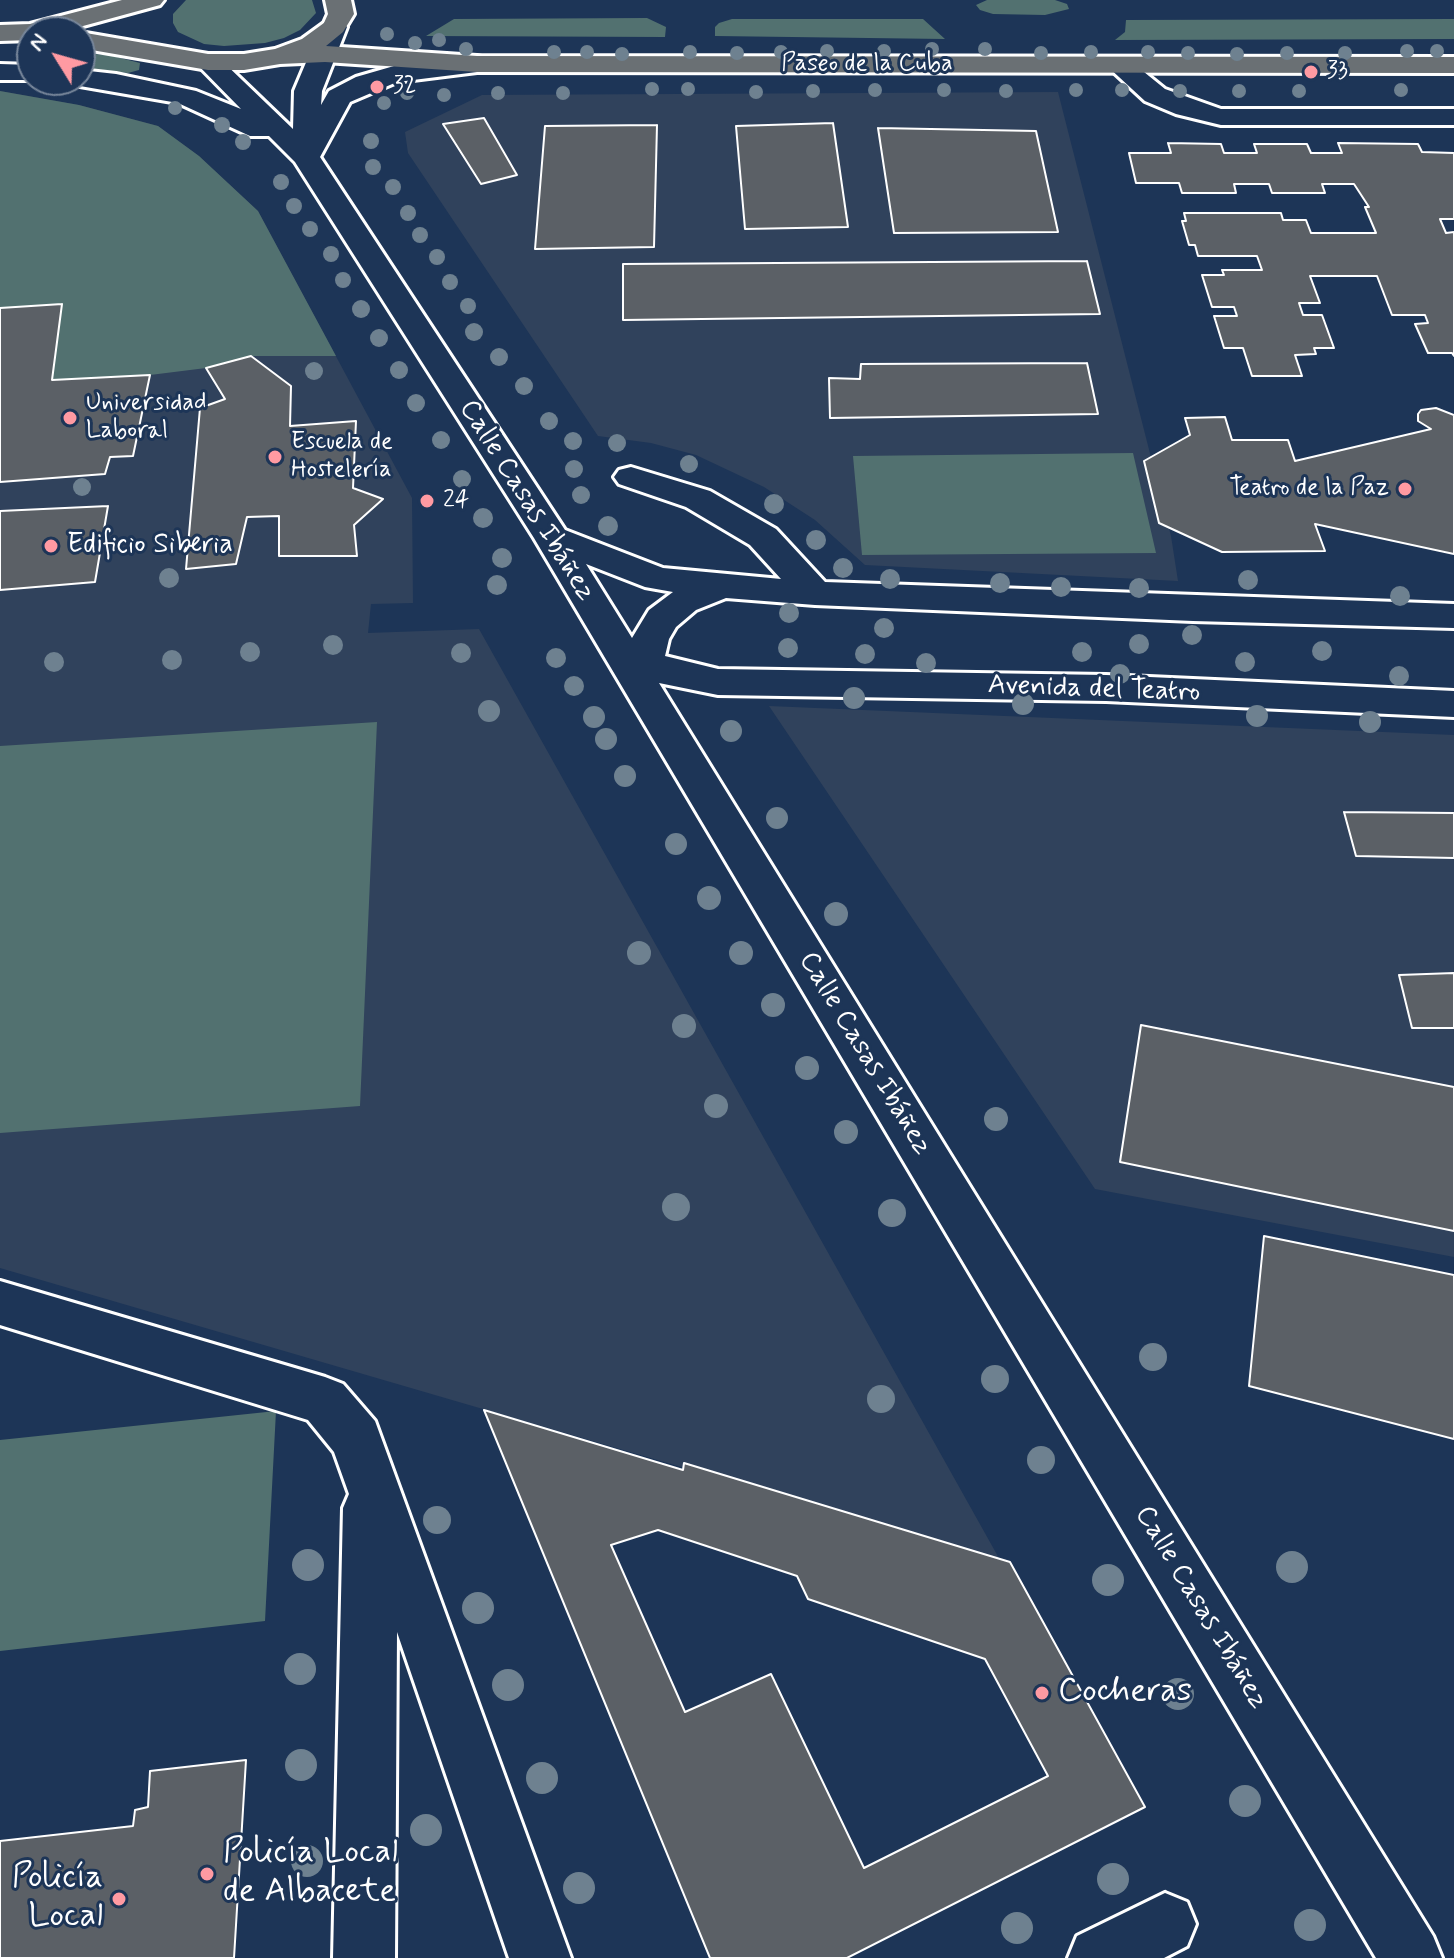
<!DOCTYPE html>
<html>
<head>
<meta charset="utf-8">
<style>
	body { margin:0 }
	#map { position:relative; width:1454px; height:1958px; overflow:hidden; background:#1d3557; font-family:Mynerve,sans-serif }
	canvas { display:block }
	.north { position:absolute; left:16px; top:16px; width:80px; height:80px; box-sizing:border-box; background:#1d3557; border:2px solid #77869a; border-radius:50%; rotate:307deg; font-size:22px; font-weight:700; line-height:32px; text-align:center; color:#fff }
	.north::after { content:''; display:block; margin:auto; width:28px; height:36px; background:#ff9aa2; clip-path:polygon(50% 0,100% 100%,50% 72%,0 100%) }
</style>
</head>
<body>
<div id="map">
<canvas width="1454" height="1958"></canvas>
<div class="north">N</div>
</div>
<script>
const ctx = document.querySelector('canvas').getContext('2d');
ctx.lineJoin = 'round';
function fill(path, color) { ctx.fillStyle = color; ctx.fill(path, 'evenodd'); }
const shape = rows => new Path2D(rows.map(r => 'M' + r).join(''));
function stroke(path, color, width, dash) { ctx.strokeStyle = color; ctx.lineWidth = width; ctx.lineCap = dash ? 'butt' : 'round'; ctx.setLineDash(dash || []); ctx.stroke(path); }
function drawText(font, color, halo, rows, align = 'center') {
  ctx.font = font + ' Mynerve,sans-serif'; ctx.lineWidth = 6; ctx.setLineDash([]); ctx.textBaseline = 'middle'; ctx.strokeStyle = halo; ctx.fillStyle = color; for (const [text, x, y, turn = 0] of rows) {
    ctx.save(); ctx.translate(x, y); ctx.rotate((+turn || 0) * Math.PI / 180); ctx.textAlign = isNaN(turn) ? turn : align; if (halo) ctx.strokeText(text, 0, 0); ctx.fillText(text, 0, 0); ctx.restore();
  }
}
fill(shape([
	[0,91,79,105,158,126,199,156,258,211,412,498,413,603,371,604,368,633,479,629,1000,1560,0,1268],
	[1058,92,1171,536,1178,581,865,565,815,520,764,487,696,455,651,443,598,436,408,153,405,132,482,95],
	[769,706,1454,735,1454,1257,1095,1189]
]), '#30425c');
fill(shape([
	[186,0,312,0,316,13,300,30,284,38,265,43,224,46,204,44,178,32,173,23,173,14],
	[987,0,1055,0,1067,4,1069,9,1045,15,993,14,980,10,976,5],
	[647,18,666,27,665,37,426,36,454,19],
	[732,19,923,19,945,39,715,36,715,27,719,23],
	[1454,19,1454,39,1115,40,1125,32,1126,20],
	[80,53,109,55,140,63,139,70,128,73,80,69],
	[0,91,79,105,158,126,199,156,258,211,336,356,251,356,206,368,150,375,52,380,62,304,0,308],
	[1133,453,1156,553,862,555,853,456],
	[377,722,360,1106,0,1133,0,746],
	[276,1411,265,1621,0,1651,0,1440]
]), '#527170');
const building = shape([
	[484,118,517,175,481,184,443,124,484,118],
	[833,123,848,227,745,229,736,126,833,123],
	[657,125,654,247,535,249,545,126,657,125],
	[878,128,1036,131,1058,232,894,233,878,128],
	[1168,143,1221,144,1224,153,1257,153,1254,144,1307,144,1311,153,1342,153,1338,143,1418,144,1422,152,1454,153,1454,219,1440,219,1446,233,1454,232,1454,356,1452,353,1428,353,1415,324,1428,323,1425,315,1392,315,1377,276,1310,276,1320,303,1299,303,1303,315,1322,315,1334,348,1314,348,1316,354,1295,355,1302,376,1252,376,1243,348,1224,348,1214,316,1237,316,1234,307,1212,307,1202,275,1224,275,1222,270,1262,270,1257,256,1198,256,1195,245,1189,245,1182,221,1186,221,1184,213,1281,213,1283,220,1306,220,1311,233,1376,233,1365,207,1369,207,1354,184,1322,184,1325,193,1272,193,1269,184,1234,184,1236,193,1182,193,1179,183,1136,183,1129,153,1171,153,1168,143],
	[1087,261,1100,314,623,320,623,264,1087,261],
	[62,304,52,380,150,375,133,456,110,457,105,474,0,482,0,308,62,304],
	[251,356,291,386,290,426,356,421,353,488,383,499,354,525,357,556,279,556,279,516,247,517,236,564,186,569,200,408,225,399,206,368,251,356],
	[1087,363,1098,414,830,418,829,378,860,379,861,364,1087,363],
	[1436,408,1454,415,1454,554,1315,524,1325,551,1222,552,1159,523,1144,461,1190,435,1185,418,1225,417,1232,440,1288,440,1295,461,1431,429,1418,421,1418,414,1421,410,1436,408],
	[108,506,95,582,0,590,0,511,108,506],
	[1344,812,1454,813,1454,858,1356,856,1344,812],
	[1454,973,1454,1028,1412,1028,1399,975,1454,973],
	[1141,1025,1454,1087,1454,1231,1120,1162,1141,1025],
	[1264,1236,1454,1275,1454,1439,1249,1386,1264,1236],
	[484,1410,683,1470,684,1463,1010,1562,1145,1807,847,1958,710,1958,484,1410],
	[658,1530,797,1576,808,1599,985,1659,1048,1776,864,1868,771,1674,685,1712,611,1545,658,1530],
	[246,1760,234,1958,0,1958,0,1841,133,1826,135,1810,148,1807,150,1771,246,1760]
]);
fill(building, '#5b6066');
stroke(building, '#fff', 2);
const minor = shape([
	[334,19,343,22,347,27,322,91,321,105,329,91,356,77,394,66,477,56,486,58,490,64,486,70,477,72,397,82,350,102,320,157,565,530,663,568,781,579,750,545,686,507,619,484,614,477,619,470,631,467,710,491,776,529,825,582,1454,604,1454,628,1193,621,815,605,726,598,696,610,676,627,669,639,665,656,718,669,1106,675,1454,691,1454,717,1106,701,718,695,659,683,1433,1936,1442,1958,1376,1958,534,538,295,162,269,136,250,136,178,103,80,86,68,80,80,80,80,70,116,74,196,91,241,109,195,62,199,56,208,54,217,56,293,129,294,91,321,27,325,22,334,19],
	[586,564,645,587,673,592,649,610,632,638,586,564],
	[1119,57,1128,59,1165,89,1221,109,1454,109,1454,125,1221,125,1176,114,1145,101,1106,65,1110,59,1119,57],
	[0,64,32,65,32,80,36,80,0,80,0,64],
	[0,1281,325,1377,343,1384,375,1421,571,1958,509,1958,397,1632,395,1958,333,1958,343,1508,349,1494,334,1452,308,1420,0,1325,0,1281],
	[1165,1893,1187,1902,1196,1924,1187,1946,1164,1958,1068,1958,1077,1936,1165,1893]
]);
const major = shape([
	[122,0,164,0,160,5,61,32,32,32,32,40,0,41,0,25,30,24,122,0],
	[325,0,351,0,354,14,343,32,326,46,477,56,1454,57,1454,73,477,72,325,62,280,64,244,70,208,70,80,48,80,32,208,54,244,54,275,49,302,39,324,23,328,14,325,0]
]);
stroke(minor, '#fff', 6);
stroke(major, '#fff', 6);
fill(minor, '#1d3557');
fill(major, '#6a7074');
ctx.fillStyle = '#6e8190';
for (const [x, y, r] of [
	[387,34,7],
	[439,40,7],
	[415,43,7],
	[466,49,7],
	[932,49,7],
	[985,49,7],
	[827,51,7],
	[884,51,7],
	[1407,51,7],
	[1437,51,7],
	[554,52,7],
	[587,52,7],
	[690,52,7],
	[781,52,7],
	[1091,52,7],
	[1148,52,7],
	[737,53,7],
	[1041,53,7],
	[1188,53,7],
	[1287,53,7],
	[1345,53,7],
	[622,54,7],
	[1237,54,7],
	[652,89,7],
	[688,89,7],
	[875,90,7],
	[944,90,7],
	[1076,90,7],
	[1122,90,7],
	[1401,90,7],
	[813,91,7],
	[1006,91,7],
	[1180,91,7],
	[1239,91,7],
	[1299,91,7],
	[756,92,7],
	[407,93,7],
	[498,93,7],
	[563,93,7],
	[444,95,7],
	[384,103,7],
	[175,108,7],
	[222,125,8],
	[371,141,8],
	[243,142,8],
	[373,167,8],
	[281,182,8],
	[393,187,8],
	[294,206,8],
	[408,213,8],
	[310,229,8],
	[420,235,8],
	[331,254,8],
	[437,257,8],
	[343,280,8],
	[450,282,8],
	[468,306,8],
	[361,309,9],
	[474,332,9],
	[379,338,9],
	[499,357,9],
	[399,370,9],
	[314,371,9],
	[524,386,9],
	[416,403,9],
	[549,421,9],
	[441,440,9],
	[573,441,9],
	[617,443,9],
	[689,464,9],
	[574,469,9],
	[462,479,9],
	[82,487,9],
	[581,495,9],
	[774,504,10],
	[483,518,10],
	[608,526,10],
	[816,540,10],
	[502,558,10],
	[843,568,10],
	[169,578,10],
	[890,579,10],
	[1248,580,10],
	[1000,583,10],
	[497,585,10],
	[1061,587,10],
	[1139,588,10],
	[1400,596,10],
	[789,613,10],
	[884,628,10],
	[1192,635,10],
	[1139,644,10],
	[333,645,10],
	[788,648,10],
	[1322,651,10],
	[250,652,10],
	[1082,652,10],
	[461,653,10],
	[865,654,10],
	[556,658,10],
	[172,660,10],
	[54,662,10],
	[1245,662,10],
	[926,663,10],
	[1120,674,10],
	[1399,676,10],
	[574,686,10],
	[854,698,11],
	[1023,704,11],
	[489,711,11],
	[1257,716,11],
	[594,717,11],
	[1370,722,11],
	[731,731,11],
	[606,739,11],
	[625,776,11],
	[777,818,11],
	[676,844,11],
	[709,898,12],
	[836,914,12],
	[639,953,12],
	[741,953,12],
	[773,1005,12],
	[684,1026,12],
	[807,1068,12],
	[716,1106,12],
	[996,1119,12],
	[846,1132,12],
	[676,1207,14],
	[892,1213,14],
	[1153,1357,14],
	[995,1379,14],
	[881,1399,14],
	[1041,1460,14],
	[437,1520,14],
	[308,1565,16],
	[1292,1567,16],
	[1108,1580,16],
	[478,1608,16],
	[300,1669,16],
	[508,1685,16],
	[1178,1694,16],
	[301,1765,16],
	[542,1778,16],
	[1245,1801,16],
	[426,1830,16],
	[307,1861,16],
	[1113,1879,16],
	[579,1888,16],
	[1310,1925,16],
	[1017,1928,16]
]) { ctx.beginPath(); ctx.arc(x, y, r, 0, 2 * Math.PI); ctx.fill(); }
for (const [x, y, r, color] of [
	[1311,72,8,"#ff9aa2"],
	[377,87,8,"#ff9aa2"],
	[70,418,8,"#ff9aa2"],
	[275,457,8,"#ff9aa2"],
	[1405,489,8,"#ff9aa2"],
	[427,501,8,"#ff9aa2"],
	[51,546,8,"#ff9aa2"],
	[1042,1693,8,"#ff9aa2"],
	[207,1874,8,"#ff9aa2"],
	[119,1899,8,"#ff9aa2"]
]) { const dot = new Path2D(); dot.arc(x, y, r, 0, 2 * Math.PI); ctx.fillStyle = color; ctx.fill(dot); stroke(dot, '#1d3557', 3); }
drawText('24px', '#fff', '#1d3557', [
	["Paseo de la Cuba",867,65]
]);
drawText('24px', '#fff', '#1d3557', [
	["33",1327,72],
	["32",393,87],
	["Universidad",86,404],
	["Laboral",86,432],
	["Escuela de",291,443],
	["Hostelería",291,471],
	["Teatro de la Paz",1389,489,"right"],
	["24",443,501]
], 'left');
drawText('28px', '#fff', '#1d3557', [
	["Calle Casas Ibáñez",526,501,58],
	["Avenida del Teatro",1094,690,2],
	["Calle Casas Ibáñez",864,1054,59],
	["Calle Casas Ibáñez",1200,1608,59]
]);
drawText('28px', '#fff', '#1d3557', [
	["Edificio Siberia",67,546]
], 'left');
drawText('34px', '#fff', '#1d3557', [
	["Cocheras",1058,1693],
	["Policía Local",223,1854],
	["de Albacete",223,1893],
	["Policía",103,1879,"right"],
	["Local",103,1918,"right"]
], 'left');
</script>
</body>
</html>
